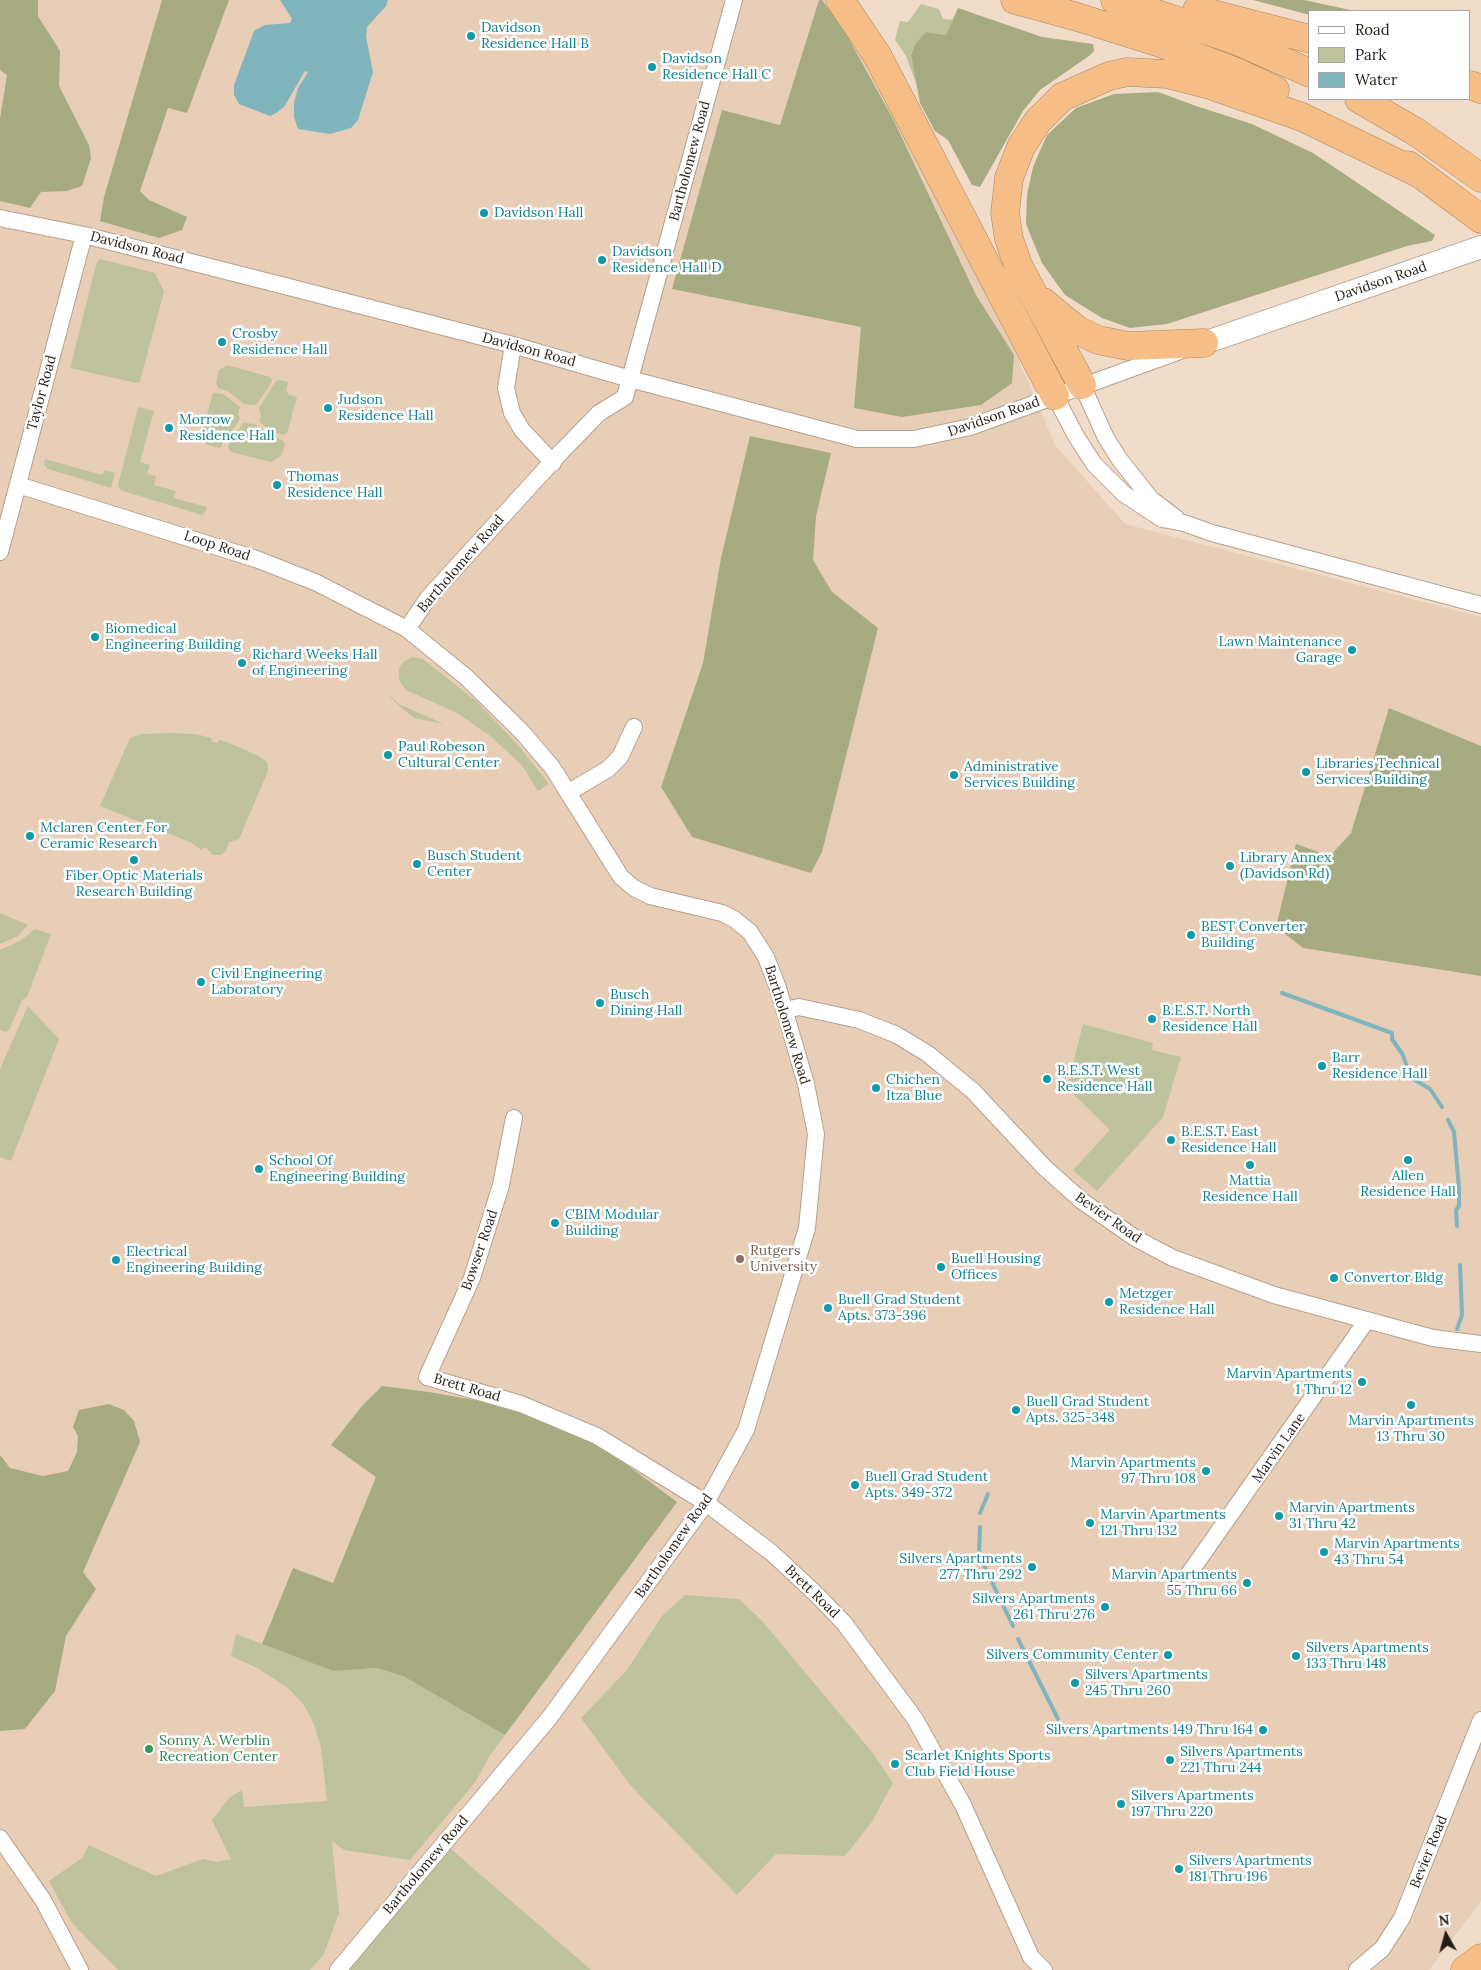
<!DOCTYPE html>
<html>
<head>
<meta charset="utf-8">
<style>
	body { margin:0 }
	#map { position:relative; width:1481px; height:1970px; overflow:hidden; background:#f0dcc9; font-family:Lora,serif }
	canvas { display:block }
	.legend { position:absolute; left:1308px; top:10px; width:162px; height:90px; box-sizing:border-box; background:#fff; border:1px solid #a7a5a2; margin:0; padding:6px 9px; list-style:none; font-size:15px; color:#241d16 }
	.legend li { display:flex; align-items:center; gap:10px; height:25px }
	.legend b { width:25px; border:1px solid #a7a5a2 }
	.north { position:absolute; left:1421px; top:1910px; width:50px; height:50px; -webkit-text-stroke:4px #fff; paint-order:stroke; rotate:353deg; font-size:14px; font-weight:700; line-height:20px; text-align:center; color:#241d16 }
	.north::after { content:''; display:block; margin:auto; width:18px; height:22px; background:#241d16; clip-path:polygon(50% 0,100% 100%,50% 72%,0 100%) }
</style>
</head>
<body>
<div id="map">
<canvas width="1481" height="1970"></canvas>
<ul class="legend">
<li><b style="height:6px;background:#fff"></b>Road</li>
<li><b style="height:14px;background:#bec39d"></b>Park</li>
<li><b style="height:14px;background:#80b5bd"></b>Water</li>
</ul>
<div class="north">N</div>
</div>
<script>
const ctx = document.querySelector('canvas').getContext('2d');
ctx.lineJoin = 'round';
function fill(path, color) { ctx.fillStyle = color; ctx.fill(path, 'evenodd'); }
const shape = rows => new Path2D(rows.map(r => 'M' + r).join(''));
function stroke(path, color, width, dash) { ctx.strokeStyle = color; ctx.lineWidth = width; ctx.lineCap = dash ? 'butt' : 'round'; ctx.setLineDash(dash || []); ctx.stroke(path); }
function drawText(font, color, halo, rows, align = 'center') {
  ctx.font = font + ' Lora,serif'; ctx.lineWidth = 5; ctx.setLineDash([]); ctx.textBaseline = 'middle'; ctx.strokeStyle = halo; ctx.fillStyle = color; for (const [text, x, y, turn = 0] of rows) {
    ctx.save(); ctx.translate(x, y); ctx.rotate((+turn || 0) * Math.PI / 180); ctx.textAlign = isNaN(turn) ? turn : align; if (halo) ctx.strokeText(text, 0, 0); ctx.fillText(text, 0, 0); ctx.restore();
  }
}
fill(shape([
	[0,0,827,0,848,30,906,135,1016,353,1055,445,1125,524,1481,617,1481,1901,1429,1970,0,1970]
]), '#e8ceb6');
fill(shape([
	[921,4,939,9,943,19,953,20,946,35,926,32,911,55,917,86,906,56,895,40,900,21,908,22],
	[100,259,155,273,164,292,140,381,136,383,70,368,97,262],
	[227,365,270,377,272,380,269,387,256,405,244,404,229,392,218,388,216,382,219,370],
	[280,380,288,382,286,390,289,395,297,397,287,433,283,435,270,431,259,421,261,416,259,408,276,381],
	[213,393,223,394,240,407,238,413,240,419,220,448,207,445,201,436],
	[138,407,154,411,140,462,150,465,147,474,156,476,154,485,176,491,174,498,207,507,205,512,202,515,120,490,118,485],
	[243,423,255,424,267,433,283,441,285,444,281,456,271,462,231,452,228,448,229,443],
	[45,459,102,475,105,470,115,473,111,488,48,469,44,465],
	[412,657,423,659,476,701,518,745,549,784,538,791,522,765,489,735,457,713,406,690,399,680,399,669,402,663],
	[386,692,399,704,444,724,414,718,397,704],
	[169,733,195,734,212,738,211,741,217,743,219,740,227,742,259,756,267,762,268,771,239,839,229,842,226,851,221,855,213,855,205,847,201,850,192,843,100,806,130,738,142,734],
	[0,913,28,925,18,936,0,944],
	[35,929,51,934,27,997,22,1000,9,1030,6,1032,0,1030,0,950,20,941],
	[28,1006,59,1039,11,1161,0,1157,0,1069],
	[1083,1024,1153,1043,1152,1050,1181,1057,1163,1117,1097,1191,1073,1170,1110,1130,1067,1088],
	[685,1595,739,1599,762,1621,872,1752,893,1783,871,1823,845,1856,776,1854,737,1895,631,1786,581,1718,627,1670,662,1616],
	[236,1634,333,1671,377,1668,403,1676,505,1735,490,1755,476,1781,410,1860,344,1850,332,1841,339,1913,324,1954,310,1970,118,1970,72,1923,49,1881,82,1858,89,1845,156,1876,203,1859,217,1862,231,1859,212,1820,230,1797,242,1790,244,1807,327,1801,321,1748,314,1724,304,1705,287,1687,257,1668,231,1656],
	[444,1843,591,1970,344,1970]
]), '#bec39d');
fill(shape([
	[0,0,38,0,38,16,60,51,59,86,89,145,91,158,82,186,67,191,41,192,30,208,0,201,0,119,7,75,0,70],
	[162,0,229,0,187,113,168,108,140,191,149,200,187,217,182,230,159,238,100,221,104,197],
	[819,0,822,0,844,30,894,121,976,295,1014,355,1012,383,981,405,902,417,854,408,861,327,672,289,722,110,780,125],
	[1253,0,1304,0,1355,11,1310,11,1310,15],
	[958,8,1042,37,1093,44,1094,51,1089,56,1040,90,1023,111,980,187,972,185,948,140,935,131,920,103,911,55,916,43,926,32,946,35],
	[1158,92,1196,106,1252,124,1313,153,1435,235,1432,241,1407,246,1167,324,1130,328,1102,318,1065,295,1042,263,1026,224,1027,195,1033,167,1047,135,1076,108,1114,94],
	[750,436,831,453,816,516,813,560,832,592,878,628,822,852,811,873,692,837,661,787,703,663,721,558],
	[1389,708,1481,746,1481,976,1303,948,1276,927,1296,844,1330,856,1351,833],
	[382,1386,429,1392,518,1408,592,1439,677,1502,505,1735,403,1676,377,1668,333,1671,262,1644,293,1568,333,1583,376,1477,331,1445,362,1406],
	[109,1404,124,1410,134,1421,140,1442,83,1572,96,1589,66,1636,55,1691,25,1729,0,1731,0,1455,10,1468,43,1476,68,1471,77,1452,78,1436,73,1427,79,1410]
]), '#a7ab82');
fill(shape([
	[280,0,388,0,386,6,367,27,366,37,373,72,358,120,351,128,330,134,298,129,294,117,294,103,298,88,308,72,305,71,284,107,276,113,270,116,239,104,234,95,234,85,254,31,265,25,290,23,292,19]
]), '#80b5bd');
stroke(shape([
	[1282,993,1392,1033,1392,1039,1403,1055,1410,1077,1430,1089,1442,1107],
	[1448,1120,1454,1132,1459,1188,1459,1206,1456,1210,1457,1226],
	[1457,1329,1462,1315,1460,1265],
	[980,1513,988,1494],
	[980,1527,979,1555,1013,1626],
	[1018,1639,1058,1719]
]), '#80b5bd', 4);
const minor = shape([
	[0,218,84,235,285,286,513,345,630,379,857,439,914,439,970,427,1180,351],
	[513,345,506,388,512,413,522,430,553,463],
	[1082,385,1106,438,1120,460,1151,499,1176,518],
	[1055,396,1076,436,1094,464,1124,494,1162,519,1184,523,1212,533,1481,605],
	[18,485,256,559,315,582,407,629,466,677,522,732,552,767,621,877,634,888,650,896,722,913,734,919,750,932,766,957,778,988,806,1084,816,1134,807,1228,746,1430,706,1503,550,1717,338,1970],
	[0,552,84,235],
	[407,629,428,598,562,451,599,413,625,397,734,0],
	[569,792,608,769,620,757,634,727],
	[786,1010,799,1007,859,1020,897,1035,928,1054,973,1091,1044,1167,1082,1201,1135,1238,1173,1258,1274,1295,1433,1338,1481,1344],
	[514,1118,501,1185,472,1278,427,1377,521,1404,597,1436,706,1503,772,1553,817,1595,844,1623,915,1719,963,1805,1031,1957,1044,1970],
	[1188,1575,1367,1320],
	[0,1838,43,1900,80,1970],
	[1357,1970,1382,1949,1402,1918,1481,1720]
]);
const secondary = shape([
	[1204,343,1481,247]
]);
const motorway = shape([
	[840,0,877,55,1055,396],
	[1015,0,1074,16,1160,43,1234,71,1275,90],
	[1115,0,1235,40,1310,73],
	[1197,10,1310,39],
	[1470,85,1481,89],
	[1359,99,1416,132,1481,178],
	[1408,165,1481,219],
	[1043,302,1077,330,1098,340,1128,346,1204,343],
	[1082,385,1018,265,1009,239,1005,213,1009,178,1021,147,1037,122,1062,97,1109,76,1127,72,1167,74,1210,85,1302,117,1422,175],
	[1465,1970,1481,1958]
]);
stroke(minor, '#b4a18f', 18);
stroke(secondary, '#b4a18f', 24);
stroke(motorway, '#ad865f', 29);
stroke(minor, '#fff', 16);
stroke(secondary, '#fff', 22);
stroke(motorway, '#f7bf87', 28);
for (const [x, y, r, color] of [
	[471,36,5,"#0f9aa8"],
	[652,67,5,"#0f9aa8"],
	[484,213,5,"#0f9aa8"],
	[602,260,5,"#0f9aa8"],
	[222,342,5,"#0f9aa8"],
	[328,408,5,"#0f9aa8"],
	[169,428,5,"#0f9aa8"],
	[277,485,5,"#0f9aa8"],
	[95,637,5,"#0f9aa8"],
	[1352,650,5,"#0f9aa8"],
	[242,663,5,"#0f9aa8"],
	[388,755,5,"#0f9aa8"],
	[1306,772,5,"#0f9aa8"],
	[954,775,5,"#0f9aa8"],
	[30,836,5,"#0f9aa8"],
	[134,860,5,"#0f9aa8"],
	[417,864,5,"#0f9aa8"],
	[1230,866,5,"#0f9aa8"],
	[1191,935,5,"#0f9aa8"],
	[201,982,5,"#0f9aa8"],
	[600,1003,5,"#0f9aa8"],
	[1152,1019,5,"#0f9aa8"],
	[1322,1066,5,"#0f9aa8"],
	[1047,1079,5,"#0f9aa8"],
	[876,1088,5,"#0f9aa8"],
	[1171,1140,5,"#0f9aa8"],
	[1408,1160,5,"#0f9aa8"],
	[1250,1165,5,"#0f9aa8"],
	[259,1169,5,"#0f9aa8"],
	[555,1223,5,"#0f9aa8"],
	[740,1259,5,"#8d6e63"],
	[116,1260,5,"#0f9aa8"],
	[941,1267,5,"#0f9aa8"],
	[1334,1278,5,"#0f9aa8"],
	[1109,1302,5,"#0f9aa8"],
	[828,1308,5,"#0f9aa8"],
	[1362,1382,5,"#0f9aa8"],
	[1411,1405,5,"#0f9aa8"],
	[1016,1410,5,"#0f9aa8"],
	[1206,1471,5,"#0f9aa8"],
	[855,1485,5,"#0f9aa8"],
	[1279,1516,5,"#0f9aa8"],
	[1090,1523,5,"#0f9aa8"],
	[1324,1552,5,"#0f9aa8"],
	[1032,1567,5,"#0f9aa8"],
	[1247,1583,5,"#0f9aa8"],
	[1105,1607,5,"#0f9aa8"],
	[1168,1655,5,"#0f9aa8"],
	[1296,1656,5,"#0f9aa8"],
	[1075,1683,5,"#0f9aa8"],
	[1263,1730,5,"#0f9aa8"],
	[149,1749,5,"#2e9e5b"],
	[1170,1760,5,"#0f9aa8"],
	[895,1764,5,"#0f9aa8"],
	[1121,1804,5,"#0f9aa8"],
	[1179,1869,5,"#0f9aa8"]
]) { const dot = new Path2D(); dot.arc(x, y, r, 0, 2 * Math.PI); ctx.fillStyle = color; ctx.fill(dot); stroke(dot, '#fff', 2); }
drawText('14px', '#0d838f', '#fff', [
	["Davidson",481,28],
	["Residence Hall B",481,44],
	["Davidson",662,59],
	["Residence Hall C",662,75],
	["Davidson Hall",494,213],
	["Davidson",612,252],
	["Residence Hall D",612,268],
	["Crosby",232,334],
	["Residence Hall",232,350],
	["Judson",338,400],
	["Residence Hall",338,416],
	["Morrow",179,420],
	["Residence Hall",179,436],
	["Thomas",287,477],
	["Residence Hall",287,493],
	["Biomedical",105,629],
	["Engineering Building",105,645],
	["Lawn Maintenance",1342,642,"right"],
	["Garage",1342,658,"right"],
	["Richard Weeks Hall",252,655],
	["of Engineering",252,671],
	["Paul Robeson",398,747],
	["Cultural Center",398,763],
	["Libraries Technical",1316,764],
	["Services Building",1316,780],
	["Administrative",964,767],
	["Services Building",964,783],
	["Mclaren Center For",40,828],
	["Ceramic Research",40,844],
	["Busch Student",427,856],
	["Center",427,872],
	["Library Annex",1240,858],
	["(Davidson Rd)",1240,874],
	["Fiber Optic Materials",134,876,"center"],
	["Research Building",134,892,"center"],
	["BEST Converter",1201,927],
	["Building",1201,943],
	["Civil Engineering",211,974],
	["Laboratory",211,990],
	["Busch",610,995],
	["Dining Hall",610,1011],
	["B.E.S.T. North",1162,1011],
	["Residence Hall",1162,1027],
	["Barr",1332,1058],
	["Residence Hall",1332,1074],
	["B.E.S.T. West",1057,1071],
	["Residence Hall",1057,1087],
	["Chichen",886,1080],
	["Itza Blue",886,1096],
	["B.E.S.T. East",1181,1132],
	["Residence Hall",1181,1148],
	["School Of",269,1161],
	["Engineering Building",269,1177],
	["Allen",1408,1176,"center"],
	["Residence Hall",1408,1192,"center"],
	["Mattia",1250,1181,"center"],
	["Residence Hall",1250,1197,"center"],
	["CBIM Modular",565,1215],
	["Building",565,1231],
	["Electrical",126,1252],
	["Engineering Building",126,1268],
	["Buell Housing",951,1259],
	["Offices",951,1275],
	["Convertor Bldg",1344,1278],
	["Metzger",1119,1294],
	["Residence Hall",1119,1310],
	["Buell Grad Student",838,1300],
	["Apts. 373-396",838,1316],
	["Marvin Apartments",1352,1374,"right"],
	["1 Thru 12",1352,1390,"right"],
	["Buell Grad Student",1026,1402],
	["Apts. 325-348",1026,1418],
	["Marvin Apartments",1411,1421,"center"],
	["13 Thru 30",1411,1437,"center"],
	["Marvin Apartments",1196,1463,"right"],
	["97 Thru 108",1196,1479,"right"],
	["Buell Grad Student",865,1477],
	["Apts. 349-372",865,1493],
	["Marvin Apartments",1289,1508],
	["31 Thru 42",1289,1524],
	["Marvin Apartments",1100,1515],
	["121 Thru 132",1100,1531],
	["Marvin Apartments",1334,1544],
	["43 Thru 54",1334,1560],
	["Silvers Apartments",1022,1559,"right"],
	["277 Thru 292",1022,1575,"right"],
	["Marvin Apartments",1237,1575,"right"],
	["55 Thru 66",1237,1591,"right"],
	["Silvers Apartments",1095,1599,"right"],
	["261 Thru 276",1095,1615,"right"],
	["Silvers Apartments",1306,1648],
	["133 Thru 148",1306,1664],
	["Silvers Community Center",1158,1655,"right"],
	["Silvers Apartments",1085,1675],
	["245 Thru 260",1085,1691],
	["Silvers Apartments 149 Thru 164",1253,1730,"right"],
	["Silvers Apartments",1180,1752],
	["221 Thru 244",1180,1768],
	["Scarlet Knights Sports",905,1756],
	["Club Field House",905,1772],
	["Silvers Apartments",1131,1796],
	["197 Thru 220",1131,1812],
	["Silvers Apartments",1189,1861],
	["181 Thru 196",1189,1877]
], 'left');
drawText('14px', '#241d16', '#fff', [
	["Bartholomew Road",690,161,-75],
	["Davidson Road",137,248,14],
	["Davidson Road",1381,282,-19],
	["Davidson Road",529,350,15],
	["Taylor Road",42,393,-75],
	["Davidson Road",994,417,-19],
	["Loop Road",217,546,18],
	["Bartholomew Road",461,564,-49],
	["Bartholomew Road",787,1025,73],
	["Bevier Road",1108,1218,35],
	["Bowser Road",480,1250,-71],
	["Brett Road",467,1388,16],
	["Marvin Lane",1279,1448,-55],
	["Bartholomew Road",674,1546,-55],
	["Brett Road",812,1592,44],
	["Bevier Road",1429,1852,-68],
	["Bartholomew Road",426,1865,-50]
]);
drawText('14px', '#785e54', '#fff', [
	["Rutgers",750,1251],
	["University",750,1267]
], 'left');
drawText('14px', '#27864d', '#fff', [
	["Sonny A. Werblin",159,1741],
	["Recreation Center",159,1757]
], 'left');
</script>
</body>
</html>
